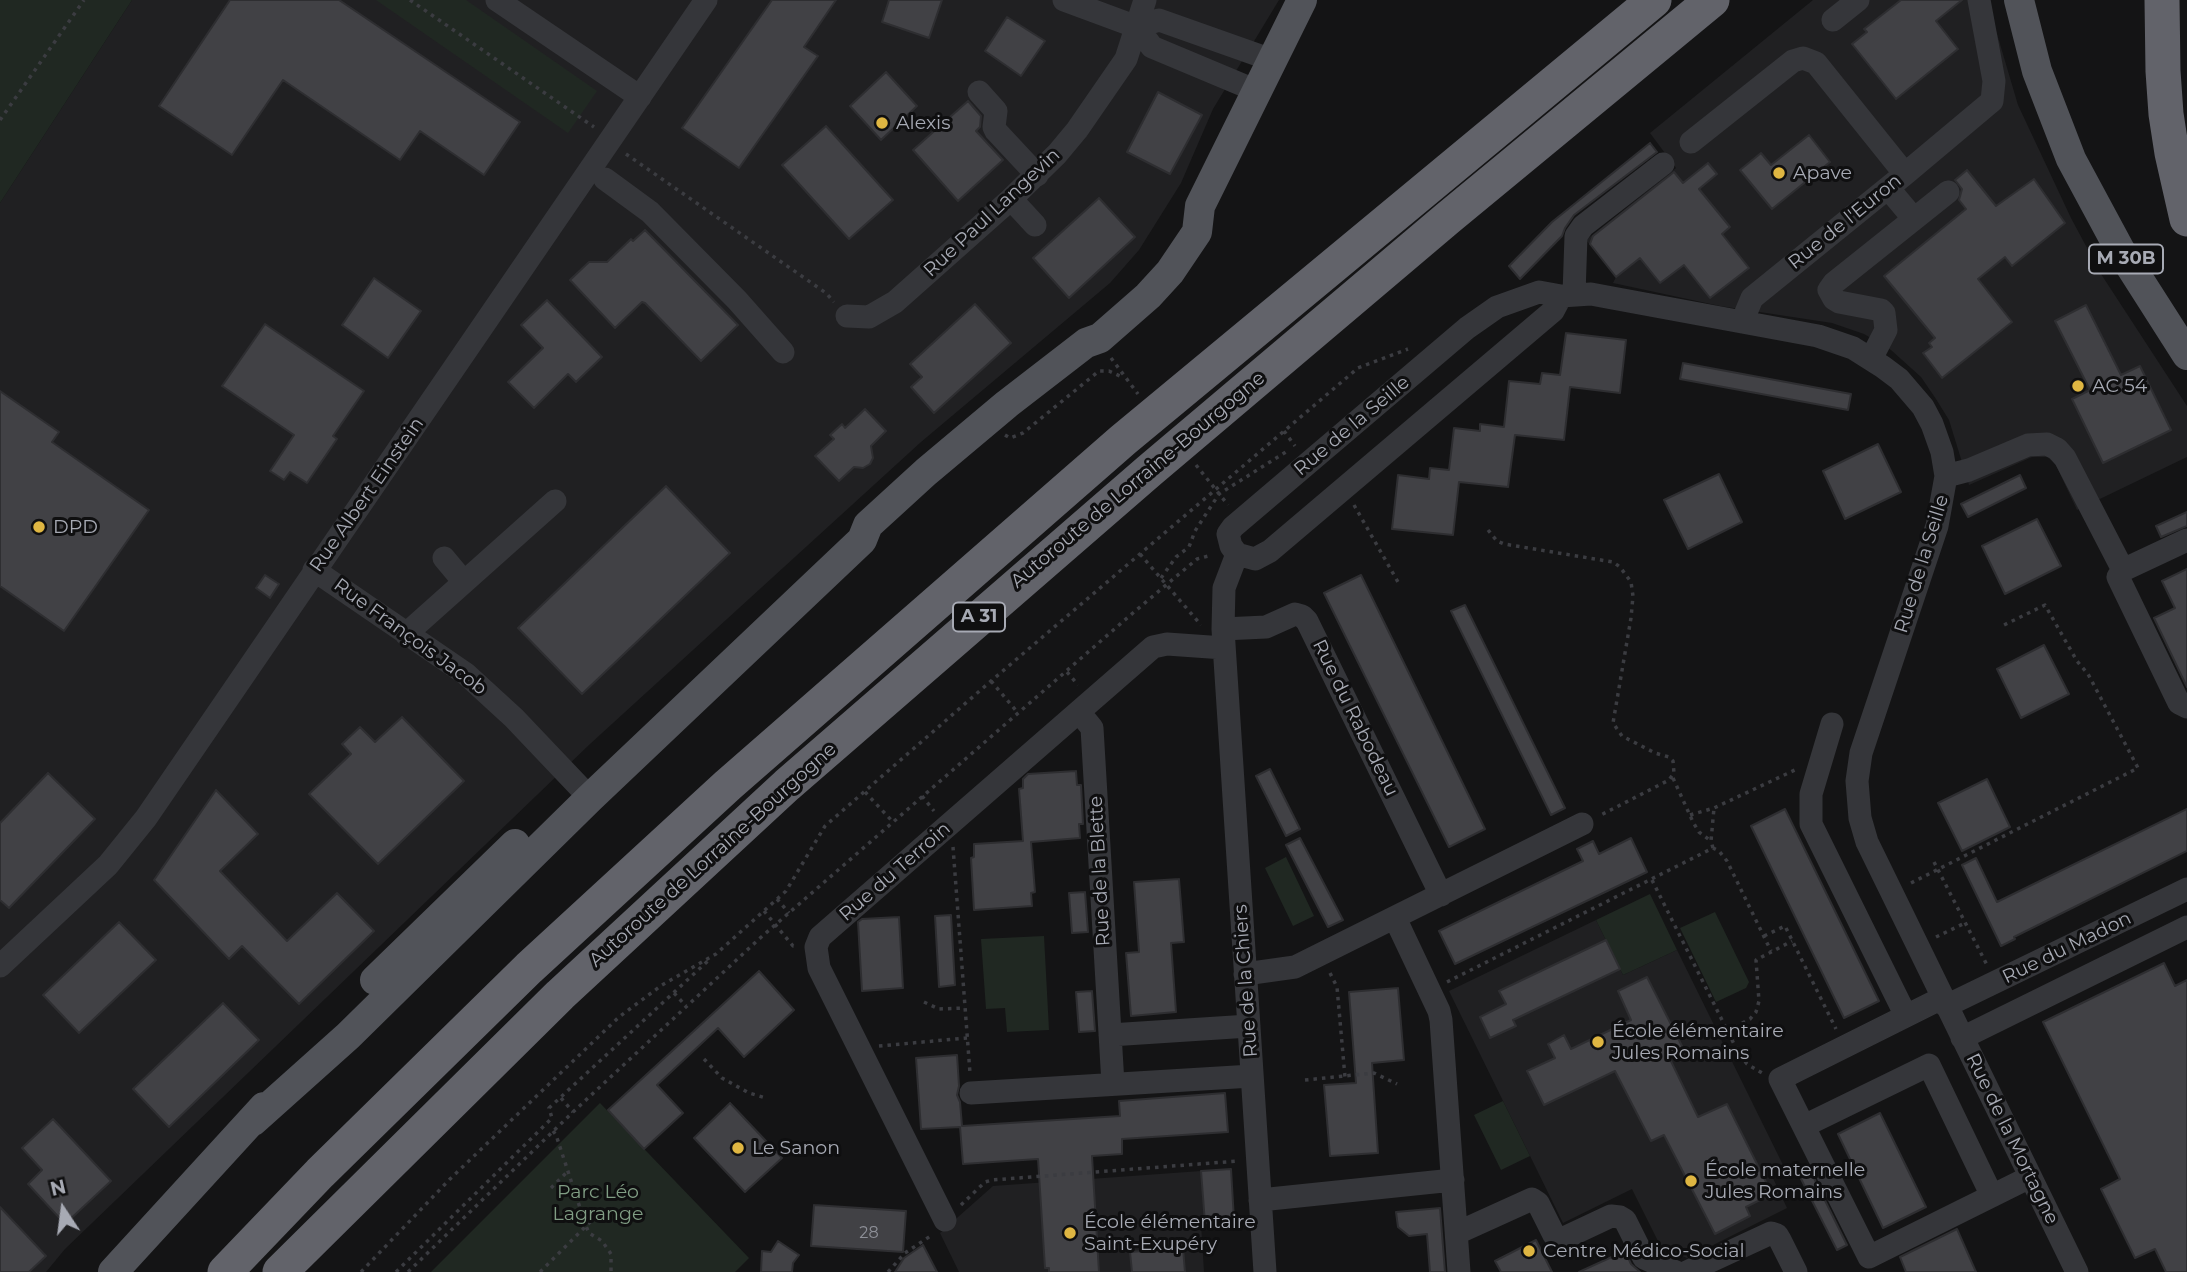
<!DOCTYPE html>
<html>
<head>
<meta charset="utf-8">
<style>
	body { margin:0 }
	#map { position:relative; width:2187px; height:1272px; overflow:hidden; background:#141415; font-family:Montserrat,sans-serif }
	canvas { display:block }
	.north { position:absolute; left:28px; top:1174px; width:70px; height:70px; -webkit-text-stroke:5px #0f0f10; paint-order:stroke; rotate:347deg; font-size:19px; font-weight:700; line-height:28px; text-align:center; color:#a7aab4 }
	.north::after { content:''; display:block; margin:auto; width:24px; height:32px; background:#a7aab4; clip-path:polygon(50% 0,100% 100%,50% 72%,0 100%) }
</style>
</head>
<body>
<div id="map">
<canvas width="2187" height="1272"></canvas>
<div class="north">N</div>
</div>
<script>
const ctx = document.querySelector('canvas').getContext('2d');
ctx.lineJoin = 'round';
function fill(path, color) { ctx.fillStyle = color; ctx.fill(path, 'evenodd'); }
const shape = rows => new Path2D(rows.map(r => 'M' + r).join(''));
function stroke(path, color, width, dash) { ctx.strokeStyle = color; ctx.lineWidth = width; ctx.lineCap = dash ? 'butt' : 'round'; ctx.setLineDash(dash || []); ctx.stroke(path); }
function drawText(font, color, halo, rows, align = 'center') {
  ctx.font = font + ' Montserrat,sans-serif'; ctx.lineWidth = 6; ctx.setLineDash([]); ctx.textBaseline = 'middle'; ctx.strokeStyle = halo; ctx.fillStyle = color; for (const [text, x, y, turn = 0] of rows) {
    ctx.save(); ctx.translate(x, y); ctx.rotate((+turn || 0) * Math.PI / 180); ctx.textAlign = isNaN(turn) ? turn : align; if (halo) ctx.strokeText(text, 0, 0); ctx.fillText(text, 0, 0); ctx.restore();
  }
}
fill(shape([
	[132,0,1279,0,1213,109,1181,183,1139,250,1110,283,921,442,590,744,65,1249,46,1272,0,1272,0,203],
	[1813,0,1987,0,2018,105,2071,218,2101,274,2187,406,2187,457,2077,510,2055,463,2047,457,2032,457,1969,485,1949,420,1936,399,1921,377,1891,350,1864,334,1832,323,1720,306,1613,283,1616,277,1586,240,1676,168,1650,133],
	[1596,920,1623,975,1677,950,1784,1167,1771,1174,1787,1208,1687,1258,1661,1247,1632,1189,1563,1223,1449,991],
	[1201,1171,1205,1223,1201,1223,1204,1272,959,1272,940,1233,993,1186]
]), '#202022');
fill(shape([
	[0,0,132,0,0,203],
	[376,0,466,0,597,91,568,133],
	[1286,857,1314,916,1293,926,1265,868],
	[1650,894,1677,950,1623,975,1596,920],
	[1715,912,1749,982,1746,988,1716,1002,1680,928],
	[1044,936,1049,1030,1007,1032,1005,1008,986,1009,981,939],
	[1503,1101,1530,1156,1501,1170,1474,1115],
	[600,1103,749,1258,735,1272,431,1272]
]), '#202822');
const building = shape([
	[230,0,339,0,520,122,484,175,420,131,400,160,283,80,232,155,159,106,230,0],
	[772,0,836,0,804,47,818,56,739,168,682,128,772,0],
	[889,0,942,0,929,38,882,22,889,0],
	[1901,0,1962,0,1936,21,1958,49,1896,99,1852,44,1867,32,1864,29,1901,0],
	[1007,17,1045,41,1021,76,985,51,1007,17],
	[886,72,917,106,881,140,850,106,886,72],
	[1158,92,1202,115,1170,174,1127,152,1158,92],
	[968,101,981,116,980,127,976,131,1003,160,958,201,913,150,968,101],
	[826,126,893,200,849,239,782,165,826,126],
	[1809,135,1830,162,1772,209,1740,170,1761,153,1771,165,1809,135],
	[1650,143,1657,152,1574,215,1565,228,1562,236,1520,279,1509,266,1552,222,1650,143],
	[1708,163,1717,174,1699,189,1730,227,1722,234,1749,268,1710,298,1684,265,1660,283,1640,258,1616,277,1590,244,1593,236,1674,172,1683,183,1708,163],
	[1967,170,1996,206,2034,179,2065,223,2012,266,2005,257,1978,279,2012,322,1942,378,1923,353,1932,347,1929,343,1935,338,1884,276,1966,209,1959,200,1962,189,1955,180,1967,170],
	[1099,198,1135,237,1069,298,1033,258,1099,198],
	[645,230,738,325,701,361,645,303,642,302,615,328,570,280,589,262,607,262,631,239,633,241,645,230],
	[374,278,421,311,388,358,342,325,374,278],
	[547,300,602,357,576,382,568,374,534,408,508,382,543,348,521,325,547,300],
	[975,304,1011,343,934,413,911,387,922,377,910,364,975,304],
	[2086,305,2121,375,2140,366,2171,430,2103,463,2072,399,2090,390,2055,321,2086,305],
	[265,324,364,391,333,436,337,439,307,483,290,472,284,480,270,471,294,435,222,386,265,324],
	[1566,333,1626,340,1620,393,1570,387,1564,440,1515,435,1508,487,1459,482,1453,535,1392,529,1398,475,1429,479,1430,468,1449,470,1454,428,1480,431,1480,424,1504,427,1509,381,1540,384,1542,373,1560,375,1566,333],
	[1683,363,1851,394,1848,410,1680,379,1683,363],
	[0,391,59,432,52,442,149,510,64,631,0,586,0,391],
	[865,409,886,431,871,446,873,458,870,464,863,468,854,467,839,481,815,456,834,439,830,435,842,424,845,428,865,409],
	[1878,444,1901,492,1845,519,1823,471,1878,444],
	[1719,474,1742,522,1688,549,1664,500,1719,474],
	[2020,475,2026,488,1968,517,1961,504,2020,475],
	[666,486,730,553,582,694,518,628,666,486],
	[2187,512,2187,526,2161,537,2156,526,2187,512],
	[2037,519,2061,566,2005,594,1982,546,2037,519],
	[2187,569,2187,687,2154,618,2175,608,2162,581,2187,569],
	[265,575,279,584,270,598,256,588,265,575],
	[1361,575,1485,829,1449,847,1324,593,1361,575],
	[1465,605,1565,808,1551,815,1451,611,1465,605],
	[2044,645,2069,694,2021,718,1997,669,2044,645],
	[402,717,464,781,378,864,309,794,351,754,342,744,360,727,375,742,402,717],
	[1270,769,1300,829,1286,836,1256,776,1270,769],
	[1076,771,1077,785,1081,785,1083,824,1079,824,1080,838,1031,842,1035,892,1031,893,1032,906,974,910,971,858,974,857,974,844,1023,841,1019,789,1023,788,1023,779,1028,774,1076,771],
	[48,773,95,819,9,908,0,900,0,823,48,773],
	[1987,779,2010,827,1962,851,1938,803,1987,779],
	[216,790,258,834,220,871,287,941,337,893,374,931,299,1004,242,946,229,959,154,880,216,790],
	[1785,809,1879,1001,1844,1018,1751,826,1785,809],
	[2187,809,2187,851,2014,937,2015,939,2001,946,1962,865,1976,858,1997,902,2187,809],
	[1300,838,1343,920,1328,927,1286,845,1300,838],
	[1631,838,1647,872,1455,964,1439,931,1583,861,1577,849,1593,841,1599,854,1631,838],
	[1179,879,1184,942,1171,943,1176,1012,1131,1016,1126,953,1139,952,1134,882,1179,879],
	[1085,892,1088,932,1072,933,1069,893,1085,892],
	[951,915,955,985,939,987,935,916,951,915],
	[899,917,903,988,862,991,858,922,862,919,899,917],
	[119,922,156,960,79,1033,43,995,119,922],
	[1606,940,1620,969,1513,1020,1516,1026,1490,1038,1480,1017,1506,1004,1499,991,1606,940],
	[2164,963,2175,986,2187,980,2187,1272,2166,1272,2155,1249,2135,1258,2101,1189,2120,1179,2043,1022,2164,963],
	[759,971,794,1010,744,1057,718,1028,657,1085,683,1113,644,1149,608,1110,759,971],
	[1647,977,1683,1048,1668,1055,1698,1117,1727,1104,1772,1194,1746,1207,1750,1216,1715,1234,1664,1135,1651,1141,1615,1071,1544,1105,1527,1071,1555,1058,1548,1044,1564,1035,1571,1049,1631,1020,1618,991,1647,977],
	[1398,988,1404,1060,1372,1063,1378,1153,1330,1156,1324,1085,1356,1083,1349,992,1398,988],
	[1092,991,1095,1031,1079,1032,1076,992,1092,991],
	[223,1003,259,1040,169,1127,133,1089,223,1003],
	[957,1055,959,1086,957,1095,960,1102,962,1126,1120,1116,1119,1101,1225,1093,1228,1132,1122,1139,1122,1154,1092,1156,1099,1272,1049,1272,1049,1268,1045,1268,1038,1159,963,1164,960,1127,921,1129,916,1058,957,1055],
	[730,1103,782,1158,745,1192,694,1138,730,1103],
	[1880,1113,1926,1207,1883,1228,1838,1134,1880,1113],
	[53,1119,111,1181,65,1224,28,1184,42,1170,22,1148,53,1119],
	[1807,1164,1847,1245,1837,1250,1796,1169,1807,1164],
	[1231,1169,1234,1220,1205,1223,1201,1171,1231,1169],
	[814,1205,906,1211,903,1252,811,1246,814,1205],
	[0,1207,46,1256,29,1272,0,1272,0,1207],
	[1440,1208,1445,1272,1430,1272,1427,1234,1409,1236,1398,1227,1396,1212,1440,1208],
	[1957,1229,1976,1272,1906,1272,1900,1257,1957,1229],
	[1536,1240,1552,1272,1501,1272,1495,1261,1536,1240],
	[778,1241,799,1255,793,1263,792,1272,761,1272,762,1251,771,1252,778,1241],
	[923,1245,937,1272,895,1272,904,1258,923,1245],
	[1183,1248,1185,1272,1132,1272,1130,1252,1183,1248],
	[1625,1251,1631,1264,1640,1272,1579,1272,1625,1251]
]);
fill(building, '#414145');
stroke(building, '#2e2e31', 2);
stroke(shape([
	[410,0,594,127],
	[0,120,84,0],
	[626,154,826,293,834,302],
	[1111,358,1138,394],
	[1284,431,1295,446],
	[1005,435,1010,438,1023,433,1099,371,1109,371,1122,377],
	[1196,465,1228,505],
	[1354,505,1398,582],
	[1488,530,1497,541,1504,544,1613,562,1620,567,1631,582,1633,596,1631,618,1613,723,1622,736,1655,753,1669,757,1673,761,1674,773,1669,780,1599,816],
	[1140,554,1201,625],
	[1161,578,1176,557,1189,547,1195,531,1219,494,1289,450],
	[1067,672,1078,685],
	[991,681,1018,713],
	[1673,778,1693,822,1699,832,1711,841],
	[865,792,893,822],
	[922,796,934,811],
	[1690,815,1714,808,1797,769],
	[953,847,970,1073],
	[1713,848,1711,841,1714,808],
	[1934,862,1987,965],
	[1652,880,1738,1052,1747,1064,1762,1073],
	[1911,883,2138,768,2088,674,2077,661,2045,605,2004,625],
	[777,899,789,913],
	[764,911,793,946,797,946],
	[1764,936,1785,926,1836,1029],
	[1936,937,1965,923],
	[1330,973,1337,987,1345,1077],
	[1447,982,1713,848,1719,851,1727,861,1771,951],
	[674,993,686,1006],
	[924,1002,939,1009,965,1008],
	[1727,1031,1750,1019,1756,1012,1759,1001,1756,960,1792,941],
	[879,1046,967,1038],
	[704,1059,722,1078,749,1093,766,1098],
	[1305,1080,1374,1073,1397,1084],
	[561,1098,573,1112],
	[553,1131,556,1135,586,1226,589,1233,602,1241,611,1254,611,1272],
	[551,1188,567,1172],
	[961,1205,985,1182,992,1180,1238,1161],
	[361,1272,450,1179,619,1017,662,985,716,954,786,891,825,826,991,681,1358,368,1408,349],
	[396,1272,552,1118,549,1108,710,959],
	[408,1272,573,1112,759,939,1134,612,1197,559,1212,555],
	[540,1272,606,1206],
	[888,1272,905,1253,932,1235]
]), '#3b3c41', 3.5, [3.5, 5]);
stroke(shape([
	[497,0,640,97],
	[1064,0,1137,27,1152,47,1257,91],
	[1833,20,1858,0],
	[1137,27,1159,20,1272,60],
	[979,92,996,111,994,127,996,131,1037,175],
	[1691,142,1793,61,1803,58,1816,63,1905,174],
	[605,179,650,212,737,300,783,352],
	[1888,188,1914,219],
	[1011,199,1035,225],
	[1574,294,1576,236,1583,226,1663,164],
	[1561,296,1553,311,1270,551,1255,559,1237,554,1231,546,1228,534,1233,527,1467,328,1497,307,1539,292,1561,296,1591,294,1607,297,1818,336,1853,348,1883,367,1899,379,1923,407,1932,424,1942,452,1946,476,1937,526,1861,753,1857,781,1860,818,1867,842,1892,893,2077,1272],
	[847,316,869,317,895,302,1011,199,1057,154,1077,130,1126,59,1145,0],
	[1742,322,1752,298,1905,174,1992,101,1994,81,1979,0],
	[1871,359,1886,330,1884,313,1881,310,1839,302,1834,299,1829,290,1834,283,1948,192],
	[1946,476,1969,470,2028,445,2047,444,2057,449,2065,458,2123,570,2187,540],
	[1237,554,1224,588,1223,629,1265,1272],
	[444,558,464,582],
	[314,570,466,674,514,718,590,798],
	[2123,570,2118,577,2179,703,2187,707],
	[1223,629,1266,627,1295,614,1302,616,1307,621,1441,895],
	[406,634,555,501],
	[1079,712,1092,728,1113,1084],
	[1832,724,1811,794,1811,824,1906,1016],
	[1395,918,1439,1011,1441,1020,1459,1272],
	[0,966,108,865,146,818,706,0],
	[1245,974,1295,967,1582,824],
	[1942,998,1780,1079,1869,1257,2030,1177],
	[1946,1006,2187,889],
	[1110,1035,1249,1026],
	[1962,1038,2187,927],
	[971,1093,1252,1076],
	[1804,1126,1929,1065,1992,1196],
	[1260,1200,1453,1180],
	[945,1220,819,968,816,947,820,937,1153,647,1167,644,1224,648],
	[1457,1233,1532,1199,1538,1203,1554,1235,1562,1239,1611,1216,1620,1217,1625,1220,1644,1258,1676,1272],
	[1687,1272,1771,1233,1777,1235,1780,1240,1796,1272]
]), '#35363a', 23);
stroke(shape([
	[2019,0,2037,71,2071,159,2120,250,2187,355],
	[375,980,515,844],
	[253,1121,348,1036,590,798,862,540,868,525,926,472,1007,404,1086,343,1100,338,1148,296,1170,272,1197,232,1200,206,1302,0],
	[113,1272,264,1107]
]), '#515359', 30);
stroke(shape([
	[2162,0,2163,71,2166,114,2172,153,2187,219],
	[225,1272,320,1173,529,968,728,785,1123,440,1654,0],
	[280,1272,560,995,787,785,1149,471,1448,218,1712,0]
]), '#62636a', 35);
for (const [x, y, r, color] of [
	[882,123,7,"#dfb642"],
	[1779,173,7,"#dfb642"],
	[2078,386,7,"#dfb642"],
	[39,527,7,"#dfb642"],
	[1598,1042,7,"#dfb642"],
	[738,1148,7,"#dfb642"],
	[1691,1181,7,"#dfb642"],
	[1070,1233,7,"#dfb642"],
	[1529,1251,7,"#dfb642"]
]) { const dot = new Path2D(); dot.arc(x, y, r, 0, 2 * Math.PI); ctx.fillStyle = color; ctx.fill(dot); stroke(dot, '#0f0f10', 2.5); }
drawText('16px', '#8e9098', null, [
	["28",869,1233]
]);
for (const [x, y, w] of [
	[2126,259,74],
	[979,617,52]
]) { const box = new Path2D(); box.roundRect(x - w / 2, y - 14.5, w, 29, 5); ctx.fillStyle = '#0f0f10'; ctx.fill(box); stroke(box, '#a7aab4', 2); }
drawText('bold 18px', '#a7aab4', null, [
	["M 30B",2126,259],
	["A 31",979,617]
]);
drawText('19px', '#a7aab4', '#0f0f10', [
	["Alexis",896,123],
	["Apave",1793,173],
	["AC 54",2092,386],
	["DPD",53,527],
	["École élémentaire",1612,1031],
	["Jules Romains",1612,1053],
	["Le Sanon",752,1148],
	["École maternelle",1705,1170],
	["Jules Romains",1705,1192],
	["École élémentaire",1084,1222],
	["Saint-Exupéry",1084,1244],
	["Centre Médico-Social",1543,1251]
], 'left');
drawText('19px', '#a7aab4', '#0f0f10', [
	["Rue Paul Langevin",992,213,-43],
	["Rue de l'Euron",1845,222,-39],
	["Rue de la Seille",1352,426,-40],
	["Autoroute de Lorraine-Bourgogne",1138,480,-40],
	["Rue Albert Einstein",367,495,-55],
	["Rue de la Seille",1922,564,-73],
	["Rue François Jacob",410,637,36],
	["Rue du Rabodeau",1355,718,64],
	["Autoroute de Lorraine-Bourgogne",713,855,-42],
	["Rue de la Blette",1100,871,-93],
	["Rue du Terroin",895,872,-41],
	["Rue du Madon",2067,948,-26],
	["Rue de la Chiers",1246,981,-94],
	["Rue de la Mortagne",2012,1139,64]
]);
drawText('19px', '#809d84', '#0f0f10', [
	["Parc Léo",598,1192],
	["Lagrange",598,1214]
]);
</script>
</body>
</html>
